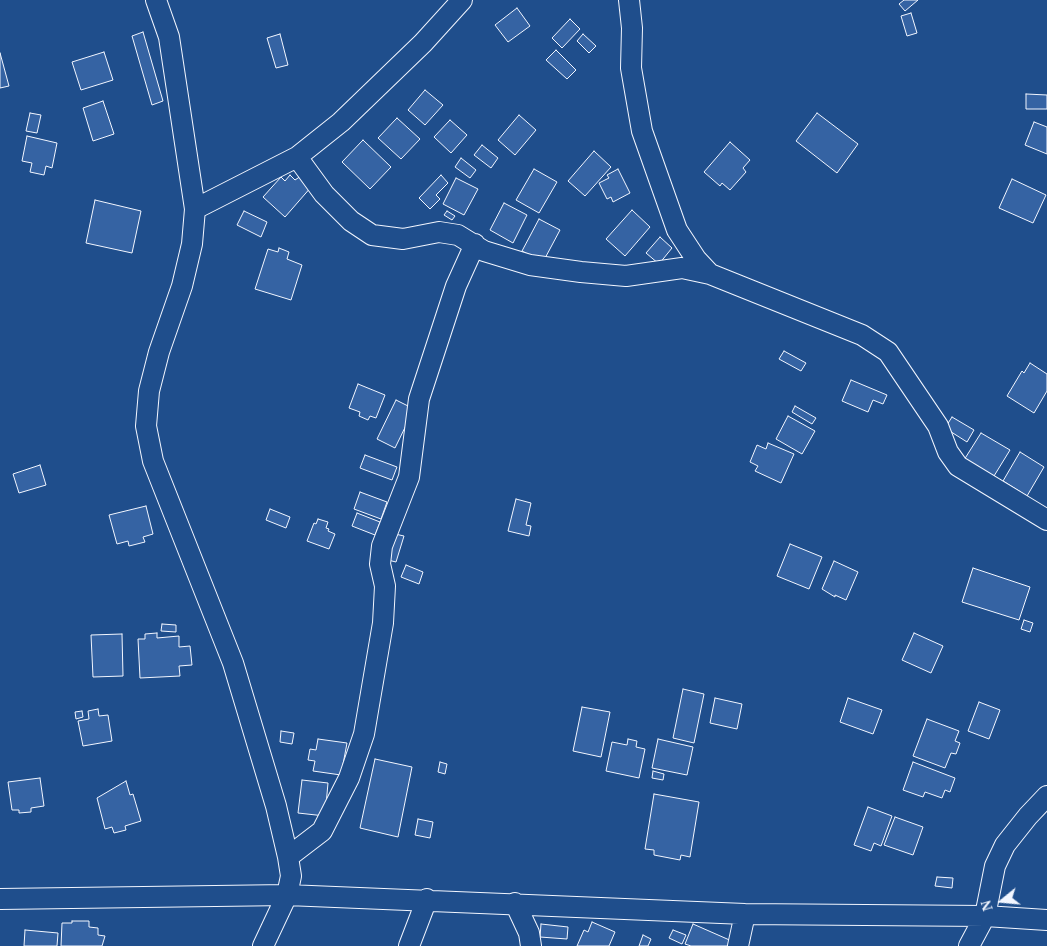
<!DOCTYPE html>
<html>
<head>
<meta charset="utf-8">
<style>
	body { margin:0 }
	#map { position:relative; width:1047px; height:946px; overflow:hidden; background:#1f4e8c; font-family:Georgia,serif }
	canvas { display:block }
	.north { position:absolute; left:977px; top:876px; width:50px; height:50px; -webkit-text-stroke:4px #1f4e8c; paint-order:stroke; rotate:253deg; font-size:14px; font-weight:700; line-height:20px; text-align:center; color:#f2f6ff }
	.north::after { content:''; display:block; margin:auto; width:18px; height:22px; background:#f2f6ff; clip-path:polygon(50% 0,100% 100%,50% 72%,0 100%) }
</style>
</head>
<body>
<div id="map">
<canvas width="1047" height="946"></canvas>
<div class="north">N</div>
</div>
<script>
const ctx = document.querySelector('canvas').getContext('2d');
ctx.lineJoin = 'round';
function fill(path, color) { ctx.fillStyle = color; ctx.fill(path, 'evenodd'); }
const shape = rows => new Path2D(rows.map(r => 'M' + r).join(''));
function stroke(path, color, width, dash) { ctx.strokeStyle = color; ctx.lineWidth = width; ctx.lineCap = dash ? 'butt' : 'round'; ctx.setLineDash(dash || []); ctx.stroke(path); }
const building = shape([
	[904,0,918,0,905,11,899,4,904,0],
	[517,8,530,26,508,42,495,25,517,8],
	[911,13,917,33,907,36,901,16,911,13],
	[570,19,580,29,562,48,552,38,570,19],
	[143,32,163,101,152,105,132,36,143,32],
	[280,34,288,65,276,68,267,38,280,34],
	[583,34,596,46,589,53,577,41,583,34],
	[556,50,576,70,567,79,546,60,556,50],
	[104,52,113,80,81,90,72,62,104,52],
	[0,53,9,86,0,88,0,53],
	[425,90,443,105,425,125,408,110,425,90],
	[1026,94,1047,95,1047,109,1026,109,1026,94],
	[103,101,114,134,93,141,83,108,103,101],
	[30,113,41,115,37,133,26,131,30,113],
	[817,113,858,144,837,173,796,141,817,113],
	[519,115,536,130,515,155,498,140,519,115],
	[397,118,420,139,401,159,378,138,397,118],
	[450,120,467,135,451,153,434,137,450,120],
	[1034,122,1047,127,1047,154,1025,145,1034,122],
	[27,136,57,143,52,168,46,166,44,175,30,172,32,163,22,161,27,136],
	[363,140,391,167,370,189,342,162,363,140],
	[730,142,750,160,743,168,746,172,730,190,722,183,720,186,704,172,730,142],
	[482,145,498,158,491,168,474,155,482,145],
	[594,151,611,167,585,196,568,181,594,151],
	[461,158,476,170,470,178,455,167,461,158],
	[534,169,557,182,539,213,516,200,534,169],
	[618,169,630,193,613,202,611,197,607,199,599,183,609,178,607,175,618,169],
	[290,175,295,180,301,176,312,186,285,217,263,197,281,177,285,181,290,175],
	[441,175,448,183,436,195,440,199,430,209,419,198,441,175],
	[456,178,478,189,464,215,443,204,456,178],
	[1012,179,1046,195,1033,223,999,208,1012,179],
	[95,200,141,211,132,253,86,243,95,200],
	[504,203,527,215,513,243,490,230,504,203],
	[632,210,650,227,625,256,606,239,632,210],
	[244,211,267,222,261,237,237,225,244,211],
	[447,211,455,216,452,220,444,215,447,211],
	[539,219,560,230,543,262,522,251,539,219],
	[660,237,672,248,659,264,646,253,660,237],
	[279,248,289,252,287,259,302,265,291,300,255,289,268,249,278,252,279,248],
	[784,351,806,363,801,371,779,359,784,351],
	[1030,363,1047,374,1047,391,1034,413,1007,396,1022,371,1024,373,1030,363],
	[851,380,887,395,883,404,873,400,868,412,842,401,851,380],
	[358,384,385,395,376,418,370,416,368,420,359,416,360,412,349,408,358,384],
	[396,400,414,409,395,448,377,439,396,400],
	[795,406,816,418,812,424,792,412,795,406],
	[788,416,815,431,802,454,776,439,788,416],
	[952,417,974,430,967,442,945,428,952,417],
	[981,433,1010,450,994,476,982,469,979,474,964,460,981,433],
	[768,443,794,454,781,483,755,471,758,466,750,462,757,445,766,449,768,443],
	[1020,452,1044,467,1027,496,1003,481,1020,452],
	[365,455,397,467,392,480,360,468,365,455],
	[40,465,46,485,19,493,13,474,40,465],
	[360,492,387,502,381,519,354,509,360,492],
	[516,499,531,503,526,525,531,526,529,536,508,531,516,499],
	[146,506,153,534,143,537,145,542,129,546,128,541,117,544,109,515,146,506],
	[270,509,290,517,286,528,266,520,270,509],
	[357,513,380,522,375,535,352,526,357,513],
	[318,519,328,522,326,528,329,529,328,531,335,534,329,549,307,541,314,523,316,524,318,519],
	[395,534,404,536,396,562,388,560,395,534],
	[790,544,822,557,809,589,777,576,790,544],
	[834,561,858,572,846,600,835,595,835,597,822,589,834,561],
	[406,565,423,572,419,584,401,577,406,565],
	[973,568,1030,587,1019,620,962,602,973,568],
	[1024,620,1033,623,1030,632,1021,629,1024,620],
	[162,624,176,625,176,632,161,631,162,624],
	[157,633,157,638,179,636,179,647,190,646,192,665,179,666,180,676,140,678,138,639,145,639,145,634,157,633],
	[914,633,943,646,931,673,902,660,914,633],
	[122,634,123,676,93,677,91,635,122,634],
	[683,689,704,694,694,743,673,738,683,689],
	[715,698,742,704,737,729,710,723,715,698],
	[848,698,882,710,873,734,840,722,848,698],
	[979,702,1000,710,989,739,968,731,979,702],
	[582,707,610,712,601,757,573,751,582,707],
	[98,709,99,716,108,715,112,741,83,746,78,721,89,719,88,711,98,709],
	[82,711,83,717,76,719,75,712,82,711],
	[927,719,959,731,955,741,960,743,956,754,951,753,945,768,913,756,927,719],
	[281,731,294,733,292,744,280,742,281,731],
	[318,739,347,743,341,775,313,771,315,761,308,760,310,749,316,750,318,739],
	[628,739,637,741,636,747,645,749,639,778,606,771,612,742,627,745,628,739],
	[658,739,693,747,687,775,652,768,658,739],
	[375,759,412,767,398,837,360,828,375,759],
	[440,762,447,764,445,774,438,772,440,762],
	[913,762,955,778,950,792,945,790,942,798,925,792,923,797,903,790,913,762],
	[653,771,664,774,663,780,652,778,653,771],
	[40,778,44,806,31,808,31,812,19,813,19,810,12,810,8,782,40,778],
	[302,780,328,783,325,816,298,813,302,780],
	[126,781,130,795,133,794,141,821,125,826,126,830,114,833,112,827,105,829,97,798,126,781],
	[654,794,699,802,690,857,681,855,680,860,654,855,654,850,645,849,654,794],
	[868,807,892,816,881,846,874,843,871,851,854,845,868,807],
	[895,817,923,827,913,855,884,845,895,817],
	[418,819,433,822,430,838,415,835,418,819],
	[937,877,953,878,952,888,935,886,937,877],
	[72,921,89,921,89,927,98,928,98,935,105,936,102,946,61,946,62,923,72,923,72,921],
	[592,922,615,932,609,946,577,946,584,930,588,932,592,922],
	[541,924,568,927,567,939,540,937,541,924],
	[693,924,734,942,732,946,691,946,685,944,693,924],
	[25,930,58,933,57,946,24,946,25,930],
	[673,930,686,935,682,944,669,938,673,930],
	[643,935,651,939,648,946,639,946,643,935]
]);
fill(building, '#3563a3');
stroke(building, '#f2f6ff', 1);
const minor = shape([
	[156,0,169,37,195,209,192,244,182,286,159,352,149,391,146,426,153,461,233,663,276,806,288,857,291,876,287,895,263,946],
	[629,0,632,28,631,68,642,131,677,230,696,259,710,274,862,335,888,352,938,426,948,452,958,466,1047,520],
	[297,157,324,194,351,221,372,235,403,239,439,232,458,235,484,251,530,265,581,272,626,276,682,268,710,274],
	[195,209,297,157,341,122,423,43,462,0],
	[288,857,322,831,349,778,364,734,383,623,385,586,380,564,382,546,409,477,419,399,456,286,475,244],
	[0,899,287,895,745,914,985,916,1047,920],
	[515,903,529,933,531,946],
	[409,946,427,899],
	[738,946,745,914],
	[969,946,985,916,995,866,1005,845,1028,816,1047,796]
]);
stroke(minor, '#f2f6ff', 22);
stroke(minor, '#1f4e8c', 20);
</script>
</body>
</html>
